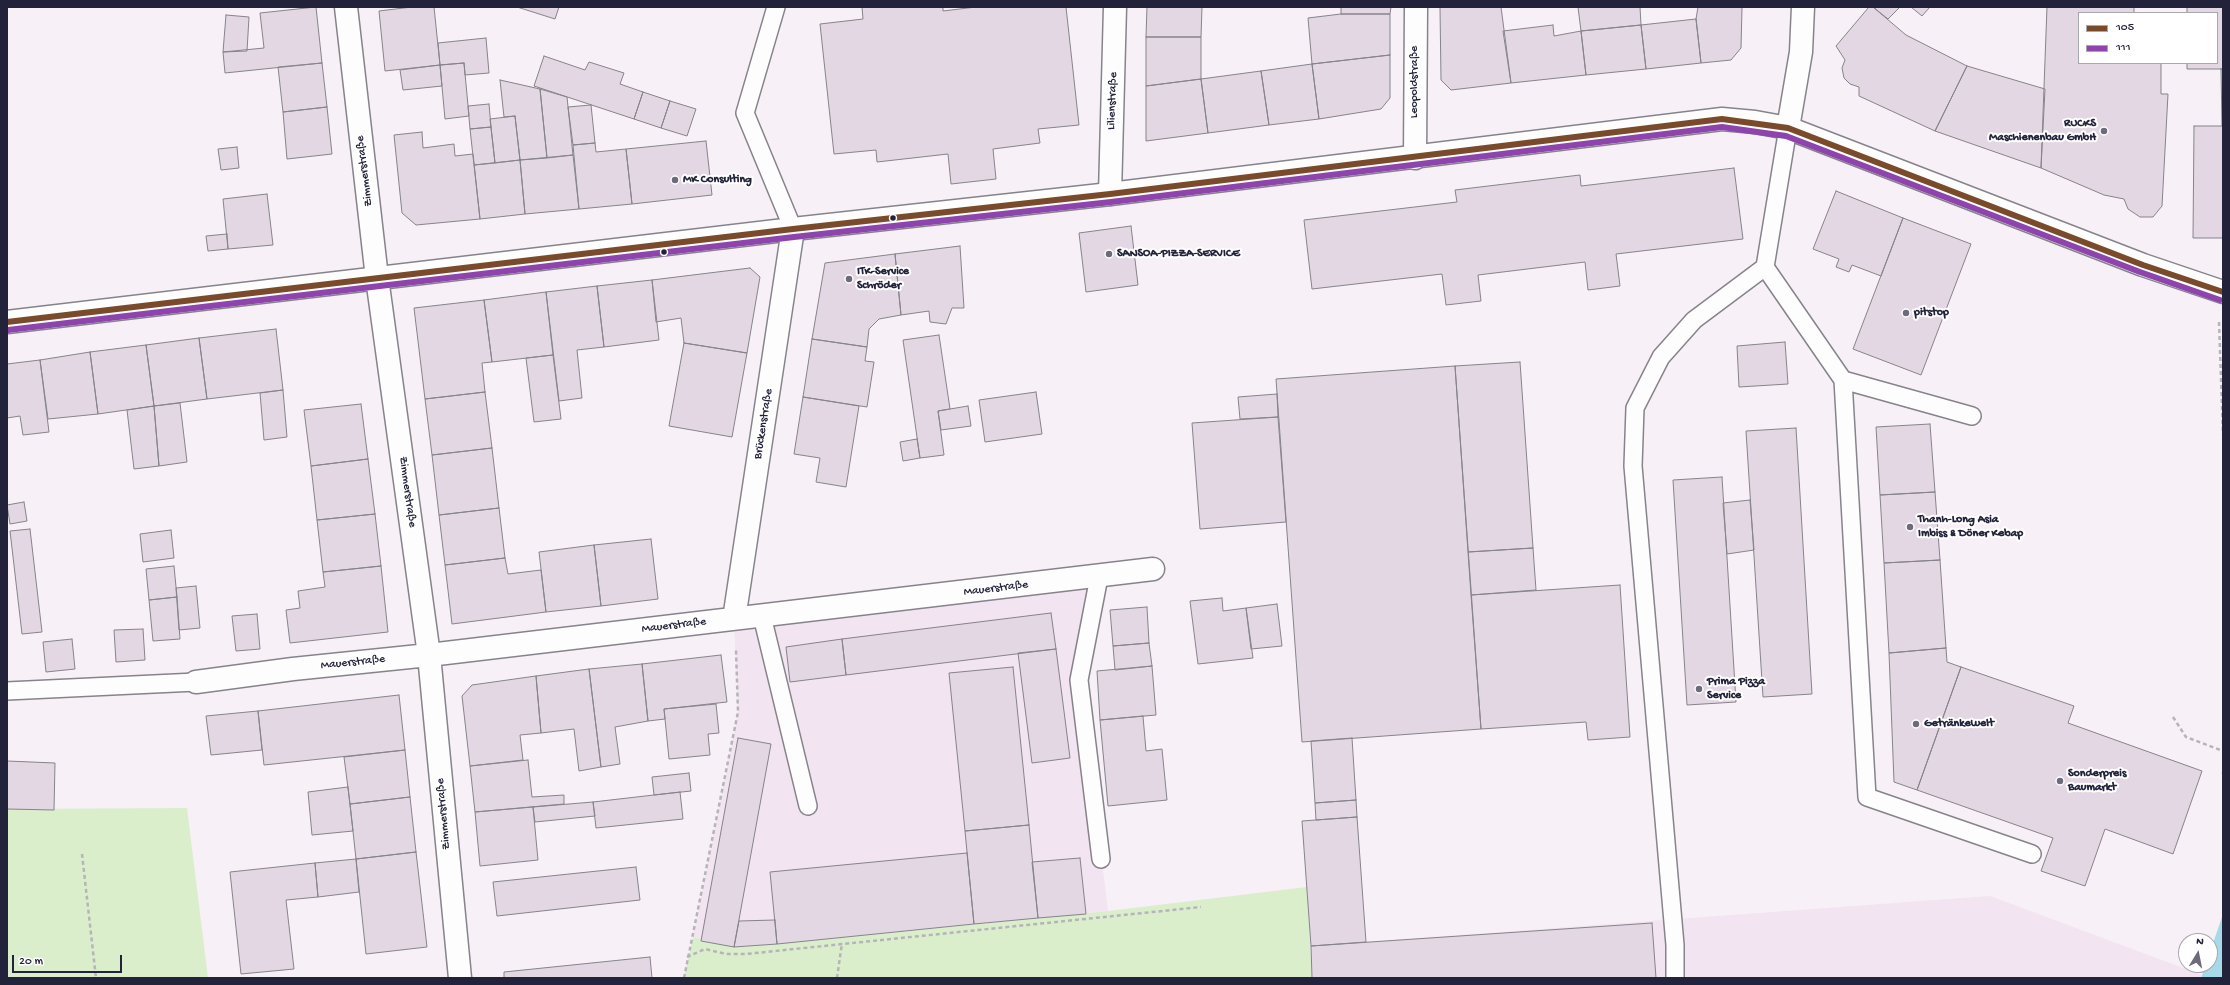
<!DOCTYPE html>
<html>
<head>
<meta charset="utf-8">
<style>
	body { margin:0 }
	#map { position:relative; width:2230px; height:985px; overflow:hidden; background:#f7f0f6; font-family:"Gochi Hand",sans-serif }
	canvas { display:block }
	.frame { position:absolute; inset:0; border:8px solid #22223b; pointer-events:none }
	.legend { position:absolute; left:2078px; top:12px; width:140px; height:52px; box-sizing:border-box; background:#fff; border:1px solid #a7a7b1; margin:0; padding:5px 7px; list-style:none; font-size:12px; color:#22223b }
	.legend li { display:flex; align-items:center; gap:8px; height:20px }
	.legend b { width:20px; border:1px solid #a7a7b1 }
	.north { position:absolute; left:2178px; top:933px; width:40px; height:40px; box-sizing:border-box; background:#fff; border:1px solid #a7a7b1; border-radius:50%; rotate:10deg; font-size:11px; font-weight:700; line-height:16px; text-align:center; color:#22223b }
	.north::after { content:''; display:block; margin:auto; width:14px; height:18px; background:#6d6a7c; clip-path:polygon(50% 0,100% 100%,50% 72%,0 100%) }
	.scale { position:absolute; left:12px; top:955px; width:110px; height:18px; box-sizing:border-box; border:2px solid #22223b; border-top:0; padding-left:5px; font-size:12px; line-height:14px; white-space:nowrap; color:#22223b; -webkit-text-stroke:3px #fff; paint-order:stroke }
</style>
</head>
<body>
<div id="map">
<canvas width="2230" height="985"></canvas>
<div class="frame"></div>
<ul class="legend">
<li><b style="height:5px;background:#7a4b2a"></b>105</li>
<li><b style="height:5px;background:#8e44ad"></b>111</li>
</ul>
<div class="north">N</div>
<div class="scale">20 m</div>
</div>
<script>
const ctx = document.querySelector('canvas').getContext('2d');
ctx.lineJoin = 'round';
function fill(path, color) { ctx.fillStyle = color; ctx.fill(path, 'evenodd'); }
const shape = rows => new Path2D(rows.map(r => 'M' + r).join(''));
function stroke(path, color, width, dash) { ctx.strokeStyle = color; ctx.lineWidth = width; ctx.lineCap = dash ? 'butt' : 'round'; ctx.setLineDash(dash || []); ctx.stroke(path); }
function drawText(font, color, halo, rows, align = 'center') {
  ctx.font = font + ' "Gochi Hand",sans-serif'; ctx.lineWidth = 4; ctx.setLineDash([]); ctx.textBaseline = 'middle'; ctx.strokeStyle = halo; ctx.fillStyle = color; for (const [text, x, y, turn = 0] of rows) {
    ctx.save(); ctx.translate(x, y); ctx.rotate((+turn || 0) * Math.PI / 180); ctx.textAlign = isNaN(turn) ? turn : align; if (halo) ctx.strokeText(text, 0, 0); ctx.fillText(text, 0, 0); ctx.restore();
  }
}
fill(shape([
	[1099,577,1080,680,1108,911,734,947,693,937,738,712,734,619],
	[1990,896,2202,975,2201,978,1312,978,1311,946]
]), '#f2e4f1');
fill(shape([
	[187,808,208,978,7,978,7,809],
	[1307,887,1312,978,684,978,693,937,734,947,777,944,1108,911]
]), '#daeecc');
fill(shape([
	[2223,914,2223,978,2201,978,2206,965,2210,965,2210,952]
]), '#a6dae8');
const building = shape([
	[316,7,322,63,225,73,223,52,264,48,260,13,316,7],
	[412,7,434,7,440,65,385,71,379,11,412,7],
	[517,7,559,7,555,19,517,7],
	[862,7,943,7,943,11,976,7,1066,7,1079,125,1038,129,1040,143,993,149,996,179,951,184,948,154,877,162,876,150,834,154,820,24,863,19,862,7],
	[1147,7,1202,7,1201,37,1146,37,1147,7],
	[1341,7,1391,7,1390,14,1341,14,1341,7],
	[1440,7,1501,7,1511,83,1451,90,1441,80,1440,7],
	[1578,7,1640,7,1641,25,1581,31,1578,7],
	[1698,7,1742,7,1741,48,1731,60,1701,63,1696,19,1698,7],
	[1869,7,1873,7,1906,35,1967,66,1935,131,1859,96,1859,87,1850,84,1844,78,1842,68,1845,60,1836,46,1869,7],
	[1873,7,1900,7,1888,19,1873,7],
	[1911,7,1930,7,1922,16,1911,7],
	[2047,7,2134,7,2134,13,2079,13,2079,63,2161,63,2161,94,2168,94,2162,206,2153,217,2140,217,2128,209,2124,199,2104,195,2041,168,2047,7],
	[2187,7,2223,7,2223,69,2187,69,2187,63,2217,63,2217,13,2187,13,2187,7],
	[1341,14,1390,14,1390,55,1312,64,1308,18,1341,14],
	[226,15,249,17,247,51,223,52,226,15],
	[1696,19,1701,63,1646,69,1641,25,1696,19],
	[1553,25,1554,36,1581,31,1586,75,1511,83,1503,31,1553,25],
	[1641,25,1646,69,1586,75,1581,31,1641,25],
	[1146,37,1201,37,1201,79,1146,86,1146,37],
	[486,38,489,73,465,75,464,63,440,65,438,43,486,38],
	[1390,55,1390,98,1381,109,1319,119,1312,64,1390,55],
	[544,56,585,70,589,62,624,73,620,84,643,92,634,119,534,86,544,56],
	[322,63,327,107,283,112,278,67,322,63],
	[464,63,469,116,445,119,440,65,464,63],
	[1312,64,1319,119,1269,125,1261,71,1312,64],
	[440,65,442,86,403,90,400,70,440,65],
	[1967,66,2045,89,2041,168,1935,131,1967,66],
	[2221,69,2223,69,2223,126,2222,126,2221,69],
	[1261,71,1269,125,1208,133,1201,79,1261,71],
	[1201,79,1208,133,1146,141,1146,86,1201,79],
	[500,80,540,89,547,158,520,160,515,116,504,117,500,80],
	[540,89,567,97,573,155,547,158,540,89],
	[643,92,670,101,661,128,634,119,643,92],
	[670,101,696,109,687,136,661,128,670,101],
	[489,104,491,127,470,129,468,106,489,104],
	[591,105,595,143,573,145,568,107,591,105],
	[327,107,332,154,287,159,283,112,327,107],
	[515,116,520,160,495,163,490,119,515,116],
	[2194,126,2223,126,2223,238,2193,238,2194,126],
	[491,127,495,163,474,165,470,129,491,127],
	[422,132,423,148,454,144,455,156,473,154,480,219,416,225,402,213,394,135,422,132],
	[706,141,712,195,632,204,626,149,706,141],
	[595,143,596,152,626,149,632,204,579,209,573,145,595,143],
	[237,147,239,168,221,170,218,149,237,147],
	[573,155,579,209,525,214,520,160,573,155],
	[520,160,525,214,480,219,474,165,520,160],
	[1734,168,1743,239,1616,254,1620,286,1588,290,1585,262,1478,275,1481,301,1446,305,1442,274,1312,289,1304,220,1457,202,1455,190,1580,175,1581,186,1734,168],
	[1836,191,1903,218,1881,276,1852,265,1849,272,1836,267,1839,259,1813,249,1836,191],
	[267,194,273,245,228,249,223,199,267,194],
	[1903,218,1971,244,1921,375,1853,349,1903,218],
	[1131,226,1138,285,1086,292,1079,233,1131,226],
	[227,234,228,249,208,251,206,236,227,234],
	[960,246,964,308,952,308,946,324,930,322,929,311,901,315,895,254,960,246],
	[895,254,901,315,879,319,869,329,867,347,812,339,825,263,895,254],
	[750,268,760,277,747,353,684,343,681,318,656,322,652,280,750,268],
	[652,280,659,340,604,347,597,286,652,280],
	[597,286,604,347,577,350,582,398,559,401,546,292,597,286],
	[546,292,553,355,492,362,484,300,546,292],
	[484,300,492,362,482,363,485,392,425,399,414,308,484,300],
	[276,329,283,390,207,399,199,338,276,329],
	[939,335,950,409,938,411,944,455,920,458,903,340,939,335],
	[199,338,207,399,154,406,146,345,199,338],
	[812,339,867,347,865,361,874,362,867,407,803,397,812,339],
	[1785,342,1788,384,1739,387,1737,346,1785,342],
	[684,343,747,353,732,437,669,426,684,343],
	[146,345,154,406,98,414,90,352,146,345],
	[90,352,98,414,48,419,40,360,90,352],
	[553,355,561,419,534,422,526,358,553,355],
	[40,360,49,432,23,435,20,416,7,418,7,364,40,360],
	[1520,362,1533,548,1468,552,1455,366,1520,362],
	[1455,366,1481,729,1302,742,1276,379,1455,366],
	[283,390,287,437,264,440,260,393,283,390],
	[485,392,492,448,432,455,425,399,485,392],
	[1036,392,1042,434,985,442,979,400,1036,392],
	[1277,394,1278,417,1240,419,1238,397,1277,394],
	[803,397,859,406,846,487,816,482,820,458,794,454,803,397],
	[180,403,187,462,159,466,154,406,180,403],
	[361,404,368,459,311,466,304,410,361,404],
	[154,406,159,466,134,469,127,410,154,406],
	[968,406,971,426,941,430,938,411,968,406],
	[1278,417,1286,522,1200,529,1192,423,1278,417],
	[1930,424,1935,492,1880,495,1876,427,1930,424],
	[1796,428,1812,694,1763,697,1746,431,1796,428],
	[917,439,920,458,903,461,900,442,917,439],
	[492,448,499,508,439,515,432,455,492,448],
	[368,459,375,514,317,520,311,466,368,459],
	[1722,477,1736,702,1687,705,1673,480,1722,477],
	[1935,492,1940,560,1884,563,1880,495,1935,492],
	[1750,500,1754,550,1727,554,1723,503,1750,500],
	[24,502,27,521,10,524,7,505,24,502],
	[499,508,505,558,445,565,439,515,499,508],
	[375,514,381,566,323,572,317,520,375,514],
	[30,529,42,632,22,634,10,531,30,529],
	[171,530,174,558,143,562,140,534,171,530],
	[651,539,658,599,601,606,594,545,651,539],
	[594,545,601,606,546,612,539,552,594,545],
	[1533,548,1536,590,1471,595,1468,552,1533,548],
	[505,558,508,574,541,570,546,612,452,624,445,565,505,558],
	[1940,560,1946,648,1889,653,1884,563,1940,560],
	[174,566,177,597,149,600,146,569,174,566],
	[381,566,388,632,290,643,286,610,300,608,298,591,325,587,323,572,381,566],
	[1620,585,1630,737,1588,740,1586,722,1481,729,1471,595,1620,585],
	[196,586,200,628,179,630,176,588,196,586],
	[177,597,180,639,153,641,149,600,177,597],
	[1222,598,1223,611,1246,608,1253,658,1198,664,1190,601,1222,598],
	[1277,604,1282,646,1251,649,1246,608,1277,604],
	[1147,607,1149,643,1113,646,1110,610,1147,607],
	[1051,613,1056,649,846,675,842,639,1051,613],
	[257,614,260,649,236,651,232,616,257,614],
	[143,629,145,660,116,662,114,630,143,629],
	[72,639,75,669,46,672,43,642,72,639],
	[842,639,846,675,790,682,786,647,842,639],
	[1149,643,1152,666,1115,670,1113,646,1149,643],
	[1946,648,1947,662,1961,667,1917,790,1894,782,1889,653,1946,648],
	[1056,649,1070,758,1032,763,1018,653,1056,649],
	[721,655,727,702,664,709,665,719,648,721,642,664,721,655],
	[642,664,648,721,615,727,620,764,601,767,589,669,642,664],
	[1152,666,1156,715,1100,720,1097,671,1152,666],
	[1013,667,1029,825,965,831,949,673,1013,667],
	[1961,667,2074,706,2068,723,2202,771,2173,854,2105,829,2085,886,2041,871,2053,838,1917,790,1961,667],
	[589,669,601,767,579,771,574,729,541,733,536,676,589,669],
	[536,676,541,733,520,735,523,760,470,766,462,696,472,685,536,676],
	[399,695,405,750,264,765,258,711,399,695],
	[716,704,719,733,708,734,710,755,669,759,664,709,716,704],
	[258,711,262,750,211,755,206,716,258,711],
	[1143,716,1146,751,1162,749,1167,800,1108,806,1100,720,1143,716],
	[738,738,771,744,734,947,701,941,738,738],
	[1352,738,1356,800,1315,803,1311,741,1352,738],
	[405,750,410,797,350,804,344,757,405,750],
	[528,760,532,797,564,795,564,804,475,812,470,766,528,760],
	[7,761,55,763,54,810,7,809,7,761],
	[689,773,691,791,654,795,652,777,689,773],
	[348,787,353,831,312,835,308,792,348,787],
	[680,792,683,819,596,828,593,802,680,792],
	[410,797,416,852,356,859,350,804,410,797],
	[1356,800,1357,817,1316,820,1315,803,1356,800],
	[593,802,595,816,535,822,533,807,593,802],
	[533,807,538,860,480,866,475,812,533,807],
	[1357,817,1366,942,1311,946,1302,821,1357,817],
	[1029,825,1038,918,974,924,965,831,1029,825],
	[416,852,427,947,366,954,356,859,416,852],
	[967,853,974,924,777,944,770,872,967,853],
	[1080,858,1086,914,1038,918,1032,862,1080,858],
	[356,859,359,892,318,897,315,863,356,859],
	[315,863,318,897,286,900,294,969,241,974,230,872,315,863],
	[636,867,640,900,497,916,493,882,636,867],
	[775,920,777,944,734,947,739,921,775,920],
	[1652,923,1656,978,1312,978,1311,946,1652,923],
	[650,957,652,978,504,978,504,972,650,957]
]);
fill(building, '#e2d7e2');
stroke(building, '#86838b', 1);
const lane = shape([
	[776,7,745,113,793,229],
	[1788,128,1765,267,1843,380,1972,416],
	[1843,380,1867,797,2032,854],
	[1099,577,1079,680,1101,859],
	[762,616,808,806],
	[7,691,196,682],
	[1675,978,1675,945,1633,466,1635,408,1661,357,1694,320,1765,267]
]);
const street = shape([
	[346,7,377,278,429,655,460,978],
	[1415,158,1416,7],
	[1110,194,1115,7],
	[734,619,793,229],
	[196,682,293,669,429,655,1153,569]
]);
const secondary = shape([
	[1788,128,1801,52,1803,7],
	[7,322,793,229,1110,194,1722,119,1755,122,1788,128,2143,265,2223,292]
]);
stroke(lane, '#86838b', 20);
stroke(street, '#86838b', 25);
stroke(secondary, '#86838b', 25);
stroke(shape([
	[2219,322,2223,435],
	[2173,717,2186,737,2223,751],
	[2223,774,2223,772],
	[82,854,96,978],
	[687,957,705,949,726,954,746,954,1201,907],
	[684,978,738,712,736,650],
	[837,978,842,943]
]), '#b6b4b9', 2.5, [4, 3]);
stroke(lane, '#fefdfe', 17);
stroke(street, '#fefdfe', 22);
stroke(secondary, '#fefdfe', 22);
stroke(shape([
	[7,322,793,229,1110,194,1722,119,1788,128,2143,265,2223,292]
]), '#7a4b2a', 6);
stroke(shape([
	[8,330,794,237,1111,202,1722,127,1786,136,2140,272,2220,300]
]), '#8e44ad', 6);
for (const [x, y, r, color] of [
	[2104,131,4,"#6d6a7c"],
	[675,180,4,"#6d6a7c"],
	[893,218,3.5,"#22223b"],
	[664,252,3.5,"#22223b"],
	[1109,254,4,"#6d6a7c"],
	[849,279,4,"#6d6a7c"],
	[1906,313,4,"#6d6a7c"],
	[1910,527,4,"#6d6a7c"],
	[1699,689,4,"#6d6a7c"],
	[1916,724,4,"#6d6a7c"],
	[2060,781,4,"#6d6a7c"]
]) { const dot = new Path2D(); dot.arc(x, y, r, 0, 2 * Math.PI); ctx.fillStyle = color; ctx.fill(dot); stroke(dot, '#fff', 1.5); }
drawText('12px', '#22223b', '#fff', [
	["Leopoldstraße",1415,82,-90],
	["Lilienstraße",1113,101,-88],
	["Zimmerstraße",365,171,-97],
	["Brückenstraße",764,424,-81],
	["Zimmerstraße",407,492,82],
	["Mauerstraße",996,589,-7],
	["Mauerstraße",674,626,-7],
	["Mauerstraße",353,663,-6],
	["Zimmerstraße",444,814,-95]
]);
drawText('bold 12px', '#22223b', '#fff', [
	["RUCKS",2096,124,"right"],
	["Maschienenbau GmbH",2096,138,"right"],
	["MK Consulting",683,180],
	["SANSOA-PIZZA-SERVICE",1117,254],
	["ITK-Service",857,272],
	["Schröder",857,286],
	["pitstop",1914,313],
	["Thanh-Long Asia",1918,520],
	["Imbiss & Döner Kebap",1918,534],
	["Prima Pizza",1707,682],
	["Service",1707,696],
	["Getränkewelt",1924,724],
	["Sonderpreis",2068,774],
	["Baumarkt",2068,788]
], 'left');
</script>
</body>
</html>
